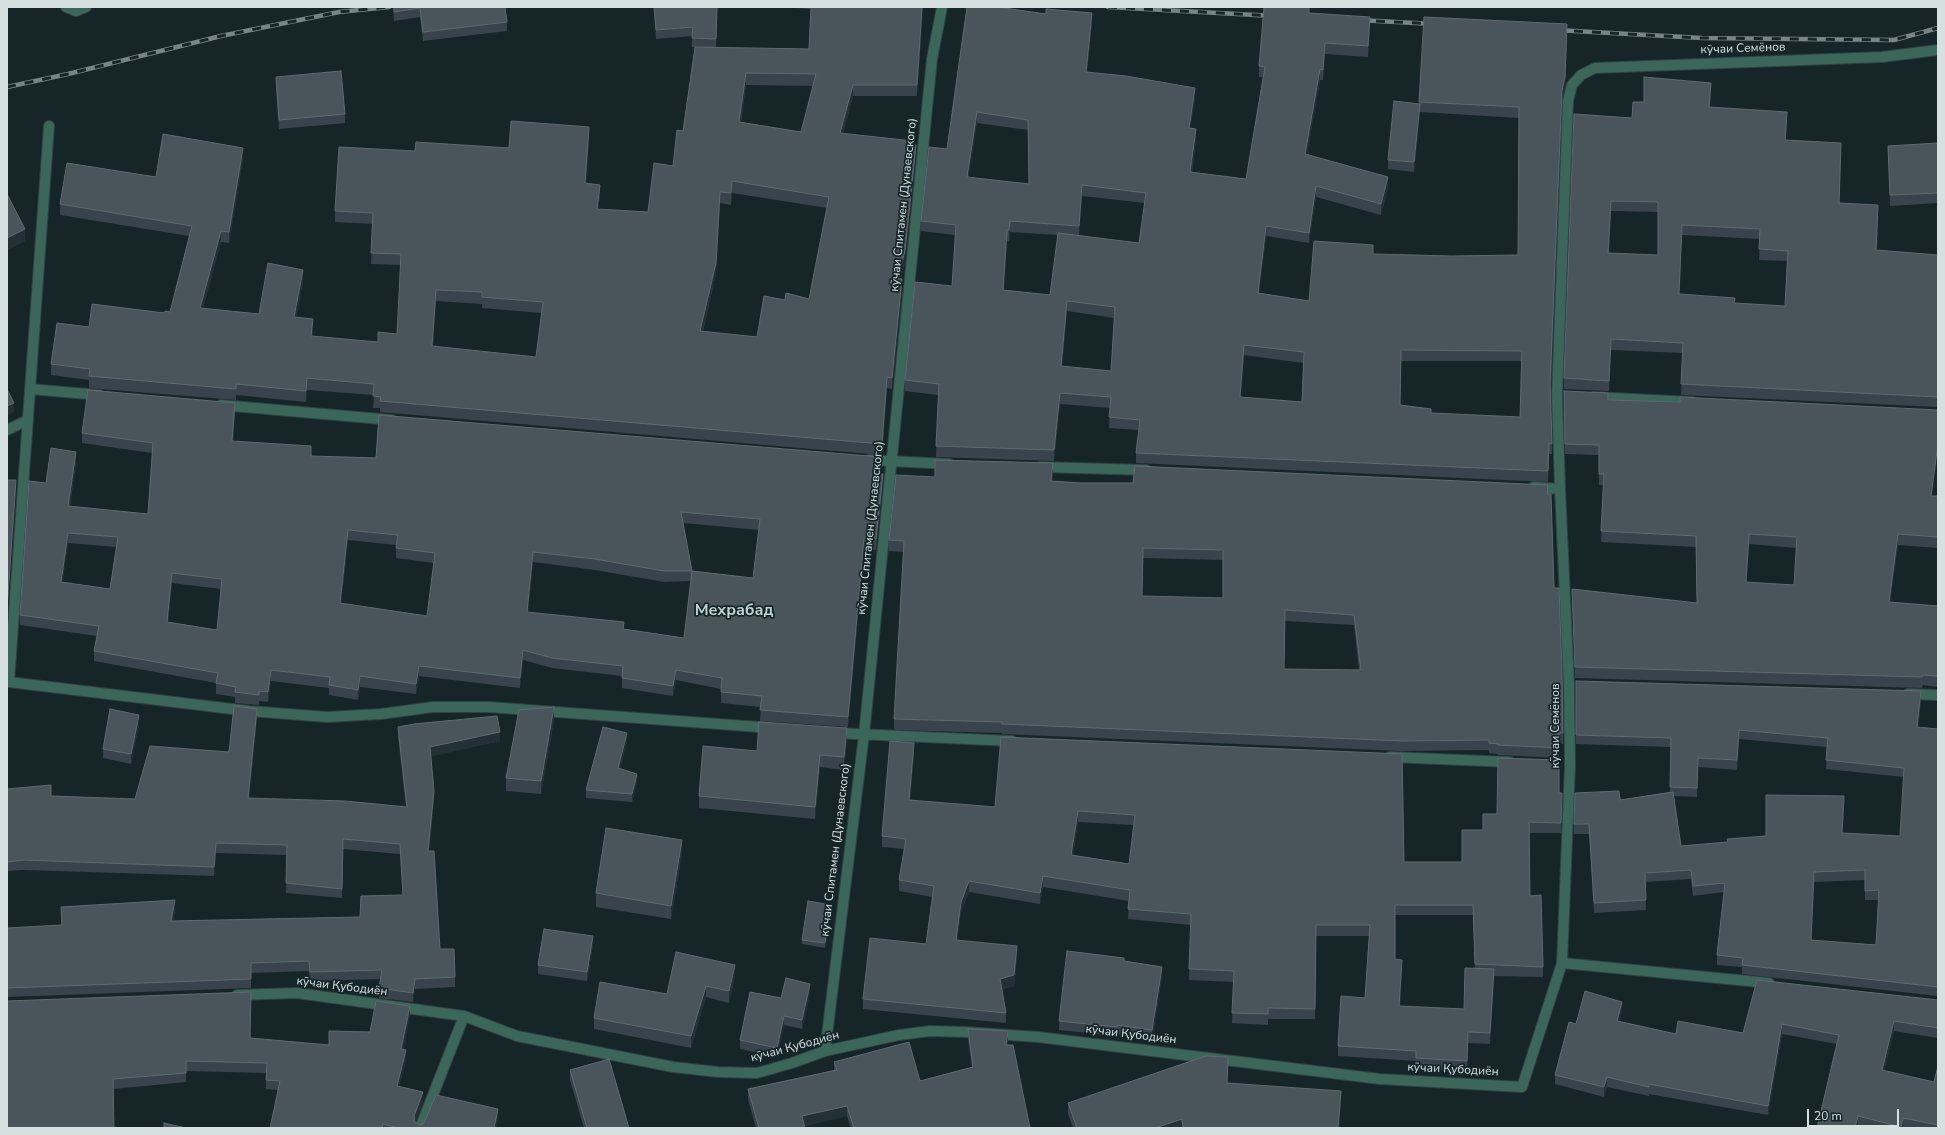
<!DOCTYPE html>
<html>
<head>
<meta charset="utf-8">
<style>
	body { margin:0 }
	#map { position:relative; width:1945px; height:1135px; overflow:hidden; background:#162628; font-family:"Nunito Sans",sans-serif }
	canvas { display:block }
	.frame { position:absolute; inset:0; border:8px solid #d6e0e1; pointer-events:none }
	.scale { position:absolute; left:1807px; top:1109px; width:92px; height:18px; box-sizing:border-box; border:2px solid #d6e0e1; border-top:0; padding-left:5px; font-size:12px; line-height:14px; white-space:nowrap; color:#d6e0e1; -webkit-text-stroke:3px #162628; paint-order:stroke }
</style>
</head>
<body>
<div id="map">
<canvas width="1945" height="1135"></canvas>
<div class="frame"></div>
<div class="scale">20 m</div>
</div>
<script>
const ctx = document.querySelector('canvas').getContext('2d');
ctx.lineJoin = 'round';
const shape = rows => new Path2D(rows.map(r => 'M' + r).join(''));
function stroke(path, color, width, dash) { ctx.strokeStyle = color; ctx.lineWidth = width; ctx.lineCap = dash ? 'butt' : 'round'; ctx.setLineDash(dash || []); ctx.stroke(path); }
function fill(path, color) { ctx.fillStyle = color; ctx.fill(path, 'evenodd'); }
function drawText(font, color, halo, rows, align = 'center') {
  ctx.font = font + ' "Nunito Sans",sans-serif'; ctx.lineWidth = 3.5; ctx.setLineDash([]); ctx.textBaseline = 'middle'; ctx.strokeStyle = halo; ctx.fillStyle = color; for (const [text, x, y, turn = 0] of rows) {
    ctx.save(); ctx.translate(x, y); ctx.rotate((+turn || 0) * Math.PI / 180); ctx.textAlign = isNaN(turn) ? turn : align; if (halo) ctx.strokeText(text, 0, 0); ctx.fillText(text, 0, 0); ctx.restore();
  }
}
const street = shape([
	[66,7,76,11],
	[76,11,86,7],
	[30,389,99,395],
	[1594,397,1692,402],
	[221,405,392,420],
	[7,430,28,420],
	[869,460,949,464],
	[1041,467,1146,470],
	[1534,487,1560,489,1557,395,1568,101,1572,85,1581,75,1595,68,1882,57,1938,50],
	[7,681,9,682,49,126],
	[9,682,249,711,327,717,381,714,433,707,489,707,773,728],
	[1908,694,1938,695],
	[835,733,1012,741],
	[1390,757,1510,762],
	[1562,963,1769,983],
	[237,995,297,993,464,1016,517,1036,673,1067,718,1072,757,1073,792,1063,825,1051,899,1035,930,1031,965,1032,1038,1037,1380,1079,1522,1087,1562,963,1570,765,1569,684,1560,489],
	[825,1051,864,735,932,59,942,7],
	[420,1128,464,1016]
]);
stroke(street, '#314042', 12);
stroke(street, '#3a6759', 10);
const rail = shape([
	[1108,7,1274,16],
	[1358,20,1434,24],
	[1556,30,1702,38,1894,40,1938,28],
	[7,87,68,74,221,36,339,12,389,7]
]);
stroke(rail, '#788586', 4.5);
stroke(rail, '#162628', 3, [9]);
fill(shape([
	[393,7,505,7,507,22,507,31,423,41,420,17,394,21],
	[654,7,717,7,716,48,809,49,811,9,796,8,796,7,923,7,917,96,853,96,843,134,913,145,916,156,905,261,901,279,902,291,892,389,887,388,882,455,380,412,380,408,373,408,374,395,307,390,306,402,236,395,236,400,89,388,89,380,51,375,51,364,89,327,164,313,170,312,189,236,60,215,60,204,156,177,243,159,229,243,221,242,203,308,259,314,303,281,296,317,313,330,313,336,378,342,397,334,401,265,371,264,373,224,335,222,335,211,415,151,509,148,589,138,586,184,600,196,598,209,648,212,673,166,683,131,695,47,692,47,692,36,656,39],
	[746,85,813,86,801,132,741,122],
	[732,193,827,208,809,299,785,300,757,337,703,331,716,274,720,203,731,205],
	[436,301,482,304,482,308,542,313,536,357,433,347],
	[967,7,1092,23,1087,72,1195,98,1190,128,1196,140,1192,172,1246,179,1263,77,1259,77,1259,66,1309,13,1370,28,1368,57,1325,54,1323,80,1320,80,1307,154,1388,188,1381,215,1316,197,1309,243,1266,236,1259,293,1309,301,1373,254,1451,256,1518,255,1519,118,1420,112,1414,172,1388,169,1388,160,1419,104,1424,17,1567,35,1565,88,1562,101,1551,390,1552,454,1549,454,1548,482,1136,463,1136,453,1139,430,1109,428,1110,408,1060,404,1054,461,936,457,938,395,905,391,905,380,952,286,955,235,921,231,921,221,947,149],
	[977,123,1028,130,1029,184,968,178],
	[1082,196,1145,203,1139,243,1079,236],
	[1010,232,1058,235,1050,295,1004,290,1007,241,1009,241],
	[1067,311,1114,318,1111,371,1062,366],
	[1244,355,1303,363,1302,402,1240,397],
	[1401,361,1521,361,1520,417,1431,413,1400,405],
	[276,77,345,114,345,123,279,129,276,86],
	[1711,93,1710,107,1787,122,1786,140,1841,153,1839,203,1878,215,1877,250,1938,255,1938,407,1681,395,1683,353,1611,350,1609,391,1564,389,1564,378,1632,118,1644,102],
	[1611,211,1658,212,1658,255,1609,253],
	[1682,235,1760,239,1759,260,1787,261,1785,306,1735,303,1679,294],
	[1938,143,1938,203,1890,206,1888,146],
	[1564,391,1608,400,1933,496,1938,496,1938,548,1898,545,1890,602,1938,606,1938,687,1923,685,1922,688,1575,678,1572,589,1697,603,1696,547,1601,542,1604,485,1599,485,1599,455,1565,454],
	[1749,544,1796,548,1794,585,1746,582],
	[235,413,233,441,311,456,881,468,881,474,883,484,876,550,864,549,848,727,760,721,761,707,721,703,721,689,676,680,673,696,622,688,622,676,552,668,523,660,520,688,419,676,416,694,360,687,358,700,329,695,329,688,271,681,268,702,259,701,259,705,235,703,235,697,216,694,216,683,94,661,94,651,97,636,20,625,20,615,46,483,76,462,70,506,148,514,152,453,82,443,82,433],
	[683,523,759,530,753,578,692,571],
	[348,540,396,545,396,558,434,563,427,616,341,604],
	[68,543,116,547,110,589,62,583],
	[533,562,595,570,664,582,691,581,684,638,624,629,528,612],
	[172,583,221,589,217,630,168,622],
	[1053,474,1052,481,1081,483,1548,494,1554,588,1562,674,1563,744,1559,743,1559,758,1498,755,1498,754,1489,753,1489,750,1402,751,1002,734,1002,733,894,730,894,719,904,552,889,551,889,540,935,477],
	[1143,558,1223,560,1223,598,1142,596],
	[1285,621,1354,625,1359,670,1284,669],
	[1576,681,1921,701,1918,727,1938,729,1938,996,1742,974,1742,967,1717,965,1717,955,1724,892,1693,896,1691,879,1645,882,1646,910,1594,913,1589,834,1574,834,1574,824,1620,800,1670,792,1671,747,1576,744],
	[1739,739,1827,747,1826,769,1904,777,1900,836,1842,833,1844,805,1766,836,1727,842,1681,846,1674,796,1697,797,1698,767,1737,770],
	[1865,880,1865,900,1879,900,1876,945,1811,940,1814,882],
	[257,718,249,798,406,807,398,737,398,727,500,741,430,756,434,800,429,851,440,949,455,977,455,987,415,989,413,1002,379,998,379,988,380,979,310,981,309,971,251,973,251,988,7,997,7,789,51,796,135,799,229,752],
	[343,849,400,854,403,895,360,917,173,921,175,910,61,907,61,925,7,928,7,871,24,870,214,876,216,853,287,855,286,893,342,898],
	[554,720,541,794,506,791,506,778],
	[139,724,131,764,103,758,103,749],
	[1001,737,1404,862,1462,862,1483,830,1497,814,1559,793,1562,804,1561,833,1529,833,1530,896,1543,967,1543,977,1494,976,1490,1044,1468,1043,1467,1072,1416,1069,1416,1061,1338,1056,1338,1046,1365,998,1369,936,1316,936,1315,1019,1268,1019,1268,1025,1232,1023,1234,982,1189,980,1191,925,1128,919,1129,901,1043,887,1040,904,969,892,961,912,957,940,1017,957,1014,986,1002,989,1006,1013,1006,1023,863,1009,863,999,926,944,932,897,899,891,899,880,904,849,882,847,882,836,914,754,910,800,995,807],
	[1078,822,1134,825,1129,864,1073,855],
	[1395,915,1473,915,1475,968,1464,1009,1400,1006,1402,970,1395,959],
	[847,740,844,770,820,767,815,819,699,808,699,796,757,751],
	[627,741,620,769,637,782,632,802,586,798,586,790],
	[682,853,671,919,596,907,596,893],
	[831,909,825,948,802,944,802,940],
	[593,945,587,981,538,974,538,965],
	[1124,961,1162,976,1152,1040,1117,1034,1117,1036,1059,1030,1059,1021],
	[735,976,729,1003,706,997,691,1048,594,1029,594,1018,667,994],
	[1757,980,1938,1000,1938,1038,1894,1031,1884,1071,1934,1082,1938,1066,1938,1128,1867,1128,1858,1126,1837,1044,1782,1034,1768,1115,1649,1094,1649,1096,1607,1087,1604,1097,1555,1084,1555,1075,1576,1024,1622,1011,1619,1021,1676,1034,1743,1033],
	[810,993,802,1029,784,1025,777,1057,740,1049,740,1040,781,998],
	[7,1001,250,1038,329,1045,370,1032,410,1015,403,1050,406,1060,399,1086,423,1101,415,1122,421,1125,498,1118,496,1128,270,1128,278,1090,266,1089,266,1073,186,1071,186,1082,113,1089],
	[968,1029,1008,1041,1007,1045,1030,1128,851,1128,847,1116,804,1126,805,1128,756,1128,748,1099,748,1089,834,1070,834,1062,920,1081,972,1067,968,1039],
	[1228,1067,1227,1083,1341,1101,1339,1128,1073,1128,1068,1114,1068,1103],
	[570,1070,629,1128,584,1128,570,1080]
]), '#38434b');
fill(shape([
	[922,7,923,7,917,96,917,85],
	[1092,13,1092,23,1086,82,1086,72],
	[1370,17,1370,28,1368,57,1368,46],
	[1567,24,1565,88,1562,101,1550,395,1562,90],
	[1325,43,1325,54,1323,80,1323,70],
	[1320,69,1320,80,1305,165,1305,154],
	[746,73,746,85,739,133,739,122],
	[1711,83,1711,93,1709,117,1709,107],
	[853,85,853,96,840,145,840,133],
	[1195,88,1195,98,1189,139,1189,128],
	[1420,104,1420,113,1414,172,1414,162],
	[977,112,977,123,967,188,967,177],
	[1787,112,1787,122,1785,151,1785,140],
	[7,125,8,125,8,137,7,138],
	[589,127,589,138,585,195,585,183],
	[1196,129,1196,140,1190,182,1190,172],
	[1841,143,1841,153,1839,213,1839,203],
	[916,145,916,156,905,261,898,290,898,279],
	[243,148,243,159,229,243,229,232],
	[1388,177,1388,188,1381,215,1381,204],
	[732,181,732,193,731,205,731,193],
	[600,185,600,196,597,220,597,209],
	[1082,185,1082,196,1079,236,1079,226],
	[1316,186,1316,197,1309,243,1309,233],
	[720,192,720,203,716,274,700,342,700,331],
	[1611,201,1611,211,1608,263,1608,253],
	[1878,205,1878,215,1876,261,1876,250],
	[1010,221,1010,232,1009,241,1009,230],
	[1682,225,1682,235,1679,305,1679,294],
	[1266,226,1266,236,1258,304,1258,293],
	[25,229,25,241,7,251,7,238],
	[1007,230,1007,241,1003,301,1003,290],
	[221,231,221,242,200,319,200,308],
	[303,270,303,281,294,328,294,317],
	[902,279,902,291,892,389,892,378],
	[436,290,436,301,432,358,432,346],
	[1067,301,1067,311,1061,377,1061,366],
	[313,319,313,330,311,348,311,336],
	[1611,339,1611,350,1609,391,1609,381],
	[1244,345,1244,355,1240,407,1240,397],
	[887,377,887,388,882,455,882,444],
	[307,378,307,390,306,402,306,391],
	[1060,393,1060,404,1054,461,1054,450],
	[14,403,14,412,7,416,7,406],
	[235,403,235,413,232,451,232,441],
	[1938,443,1938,453,1931,506,1931,496],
	[76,452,76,462,68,516,68,506],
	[1053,463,1053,474,1051,492,1051,481],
	[883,474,883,484,876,550,876,539],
	[16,480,16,491,7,619,7,609],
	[348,530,348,540,340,614,340,603],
	[68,533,68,543,61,593,61,582],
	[1749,534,1749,544,1746,593,1746,582],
	[1898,534,1898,545,1889,612,1889,602],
	[864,538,864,549,848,727,848,717],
	[533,552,533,562,527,622,527,612],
	[172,573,172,583,167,632,167,622],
	[523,650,523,660,520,688,520,678],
	[419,666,419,676,416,694,416,684],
	[271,670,271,681,268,702,268,692],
	[676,670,676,680,673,696,673,686],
	[360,676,360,687,358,700,358,690],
	[1921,691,1921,701,1917,736,1917,727],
	[554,707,554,720,541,794,541,781],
	[257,709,257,718,248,807,248,798],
	[139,715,139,724,131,764,131,754],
	[847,728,847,740,844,770,844,757],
	[1739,730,1739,739,1737,770,1737,760],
	[500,732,500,741,430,757,430,747],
	[627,733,627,741,618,776,618,768],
	[914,743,914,754,909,810,909,800],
	[820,755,820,767,815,819,815,807],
	[637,774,637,782,632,802,632,794],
	[434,791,434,800,428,860,428,851],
	[1844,796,1844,805,1842,843,1842,833],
	[1078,811,1078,822,1071,865,1071,855],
	[682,840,682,853,671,919,671,906],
	[216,843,216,853,214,876,214,867],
	[1814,872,1814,882,1811,950,1811,940],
	[1043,876,1043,887,1040,904,1040,893],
	[969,881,969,892,961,912,956,951,956,940,961,902],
	[175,900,175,910,171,931,171,921],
	[831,905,831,909,825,948,825,943],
	[593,936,593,945,587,981,587,972],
	[1017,946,1017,957,1014,986,1000,989,1000,979],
	[1402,960,1402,970,1399,1016,1399,1006],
	[735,965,735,976,729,1003,729,991],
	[1162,967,1162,976,1152,1040,1152,1030],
	[1494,969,1494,980,1490,1044,1490,1033],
	[415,979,415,989,413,1002,413,993],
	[810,984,810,993,802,1029,802,1020],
	[706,986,706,997,691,1048,691,1036],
	[1622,1002,1622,1011,1617,1030,1617,1021],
	[410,1006,410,1015,401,1059,401,1049],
	[784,1016,784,1025,777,1057,777,1048],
	[1894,1021,1894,1031,1882,1080,1882,1070],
	[1782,1024,1782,1034,1768,1115,1768,1106],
	[1008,1031,1008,1041,1006,1055,1006,1045],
	[1468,1032,1468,1043,1467,1072,1467,1061],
	[406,1050,406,1060,397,1095,397,1086],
	[1607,1077,1607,1087,1604,1097,1604,1087],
	[1341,1091,1341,1101,1339,1128,1338,1128],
	[423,1092,423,1101,414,1126,414,1116],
	[847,1106,847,1116,802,1127,802,1116],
	[498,1109,498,1118,496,1128,494,1128],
	[1858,1116,1858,1126,1857,1128,1855,1128],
	[1903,1118,1903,1128,1901,1128,1901,1127],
	[1182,1119,1182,1128,1155,1128]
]), '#233036');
const building = shape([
	[394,7,505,7,507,22,423,32,420,8,394,12,394,7],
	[654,7,717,7,716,39,692,38,693,27,656,30,654,7],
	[811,7,922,7,917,85,853,85,840,133,913,141,913,145,916,145,905,250,898,279,902,279,892,378,887,377,882,444,380,401,381,397,373,396,374,384,307,378,306,391,236,384,236,389,89,376,90,369,51,364,57,323,89,327,92,304,164,313,165,311,170,312,192,226,60,204,67,163,156,177,163,134,243,148,229,232,221,231,200,308,259,314,268,263,303,270,294,317,313,319,311,336,378,342,378,332,397,334,401,254,371,253,373,213,335,211,339,147,415,151,416,142,509,148,511,121,589,127,585,183,600,185,597,209,648,212,654,163,673,166,677,130,683,131,695,47,809,49,811,7],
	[746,73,816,74,801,132,739,122,746,73],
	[732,181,829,197,809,299,786,293,785,300,764,296,757,337,700,331,716,263,720,192,731,193,732,181],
	[436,290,482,292,482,297,543,302,536,357,432,346,436,290],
	[967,7,997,7,1046,14,1046,9,1092,13,1086,72,1126,76,1195,88,1189,128,1196,129,1190,172,1246,179,1265,67,1259,66,1264,7,1309,7,1309,13,1370,17,1368,46,1325,43,1323,70,1320,69,1305,154,1388,177,1381,204,1316,186,1309,233,1266,226,1258,293,1309,301,1314,241,1373,245,1373,254,1451,256,1518,255,1519,107,1419,102,1424,17,1567,24,1565,77,1562,90,1550,384,1552,444,1549,443,1548,471,1136,453,1140,420,1109,417,1111,397,1060,393,1054,450,936,446,939,384,905,380,915,282,952,286,956,225,921,221,929,147,947,149,967,7],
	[977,112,1028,120,1029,184,967,177,977,112],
	[1082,185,1146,193,1139,243,1058,233,1050,295,1003,290,1007,230,1009,230,1010,221,1079,226,1082,185],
	[1067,301,1115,307,1111,371,1061,366,1067,301],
	[1244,345,1304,352,1302,402,1240,397,1244,345],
	[1401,350,1522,351,1520,417,1431,413,1431,409,1400,405,1401,350],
	[341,71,345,114,279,120,276,77,341,71],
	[1644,77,1711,83,1709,107,1787,112,1785,140,1841,143,1839,203,1878,205,1876,250,1938,255,1938,397,1681,384,1683,343,1611,339,1609,381,1564,378,1574,114,1632,118,1633,102,1644,102,1644,77],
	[1611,201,1658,202,1658,255,1608,253,1611,201],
	[1682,225,1760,229,1759,249,1788,251,1785,306,1734,303,1735,298,1679,294,1682,225],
	[1394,101,1420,104,1414,162,1388,160,1394,101],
	[1938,143,1938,193,1890,195,1888,146,1938,143],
	[7,194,25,229,7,238,7,194],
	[7,389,14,403,7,406,7,389],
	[88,390,235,403,232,441,311,446,311,456,376,458,379,415,881,457,880,474,883,474,876,539,864,538,848,717,760,710,762,696,721,692,722,678,676,670,673,686,622,678,623,666,552,658,523,650,520,678,419,666,416,684,360,676,358,690,329,685,330,677,271,670,268,692,259,691,259,695,235,692,236,687,216,683,218,673,94,651,99,626,20,615,29,481,46,483,51,448,76,452,68,506,148,514,153,443,82,433,88,390],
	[681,512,760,519,753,578,692,571,681,512],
	[348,530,398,535,396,548,435,553,427,616,340,603,348,530],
	[68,533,118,537,110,589,61,582,68,533],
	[533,552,595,559,664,571,692,571,684,638,623,629,624,622,527,612,533,552],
	[172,573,222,579,217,630,167,622,172,573],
	[1564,391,1608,393,1608,400,1680,402,1680,397,1938,410,1938,443,1931,496,1938,496,1938,537,1898,534,1889,602,1938,606,1938,676,1923,675,1922,677,1575,667,1572,589,1697,603,1696,536,1601,531,1604,474,1599,474,1599,445,1565,444,1564,391],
	[1749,534,1797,537,1794,585,1746,582,1749,534],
	[935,460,1053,463,1051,481,1081,483,1133,483,1135,466,1548,485,1547,494,1551,494,1554,588,1559,588,1562,674,1563,733,1559,733,1559,748,1498,745,1498,744,1489,743,1489,740,1402,741,1002,724,1002,722,894,719,904,541,889,540,896,475,935,477,935,460],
	[1143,548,1223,550,1223,598,1142,596,1143,548],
	[1285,610,1354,615,1361,670,1284,669,1285,610],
	[7,480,16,480,7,609,7,480],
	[1576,681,1921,691,1917,727,1938,729,1938,987,1742,965,1743,958,1717,955,1725,883,1693,886,1691,870,1645,873,1646,900,1594,903,1589,824,1574,824,1575,793,1619,791,1620,800,1673,792,1681,846,1728,842,1727,839,1766,836,1766,795,1844,796,1842,833,1900,836,1904,768,1826,760,1828,738,1739,730,1737,760,1698,758,1697,788,1670,787,1671,738,1576,735,1576,681],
	[1865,870,1865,891,1879,890,1876,945,1811,940,1814,872,1865,870],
	[234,706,257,709,248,798,345,801,407,807,398,727,414,724,497,716,500,732,430,747,434,791,428,851,434,851,440,949,454,949,455,977,415,979,413,993,379,988,382,970,310,972,309,961,251,963,251,979,7,988,7,789,51,785,51,796,135,799,150,746,229,752,234,706],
	[343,839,400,844,403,895,361,896,360,917,171,921,175,900,61,907,62,925,7,928,7,862,24,860,214,867,216,843,287,845,286,883,342,889,343,839],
	[554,707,541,781,506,778,519,710,554,707],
	[110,709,139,715,131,754,103,749,110,709],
	[759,722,847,728,844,757,820,755,815,807,699,796,703,746,757,751,759,722],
	[603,727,627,733,618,768,637,774,632,794,586,790,603,727],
	[1001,737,1402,754,1404,862,1462,862,1462,830,1483,830,1483,814,1497,814,1498,758,1559,760,1559,793,1562,793,1561,823,1529,822,1530,896,1541,895,1543,967,1475,964,1473,905,1395,905,1395,959,1402,960,1399,1006,1464,1009,1465,968,1494,969,1490,1033,1468,1032,1467,1061,1416,1058,1416,1051,1338,1046,1341,996,1365,998,1370,925,1316,925,1315,1009,1268,1008,1268,1014,1232,1013,1234,971,1189,969,1191,914,1128,909,1130,890,1043,876,1040,893,969,881,961,902,956,940,1017,946,1014,975,1000,979,1006,1013,863,999,870,938,926,944,934,886,899,880,906,839,882,836,890,741,914,743,909,800,995,807,1001,737],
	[1078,811,1135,815,1129,864,1071,855,1078,811],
	[606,828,682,840,671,906,596,893,606,828],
	[808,901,831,905,825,943,802,940,808,901],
	[544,929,593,936,587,972,538,965,544,929],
	[1067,951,1124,958,1124,961,1162,967,1152,1030,1117,1025,1117,1027,1059,1021,1067,951],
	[676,952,735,965,729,991,706,986,691,1036,594,1018,600,982,667,994,676,952],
	[786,978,810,984,802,1020,784,1016,777,1048,740,1040,750,992,781,998,786,978],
	[1757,980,1938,1000,1938,1028,1894,1021,1882,1070,1934,1082,1938,1066,1938,1125,1903,1118,1901,1127,1858,1116,1855,1128,1817,1128,1839,1035,1782,1024,1768,1106,1649,1084,1649,1087,1607,1077,1604,1087,1555,1075,1569,1022,1576,1024,1585,991,1622,1002,1617,1021,1676,1034,1678,1021,1743,1033,1757,980],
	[251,992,250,1038,329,1045,329,1031,370,1032,376,1001,410,1006,401,1049,406,1050,397,1086,423,1092,414,1116,415,1122,421,1125,424,1123,436,1095,498,1109,494,1128,399,1128,383,1124,382,1128,270,1128,280,1081,266,1080,267,1063,186,1061,186,1073,113,1079,114,1128,7,1128,7,1001,251,992],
	[968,1029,1008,1031,1006,1045,1013,1045,1030,1128,854,1128,847,1106,802,1116,805,1128,759,1128,748,1089,837,1070,834,1062,909,1042,920,1081,973,1067,968,1029],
	[1206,1056,1228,1057,1227,1083,1341,1091,1338,1128,1183,1128,1182,1119,1155,1128,1077,1128,1068,1103,1206,1056],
	[609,1059,629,1128,587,1128,570,1070,609,1059],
	[164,1123,186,1128,164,1128,164,1123]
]);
fill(building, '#49545b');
stroke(building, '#5f6a70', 1);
drawText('12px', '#d6e0e1', '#162628', [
	["кӯчаи Семёнов",1743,49,-2],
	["кӯчаи Спитамен (Дунаевского)",904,205,-84],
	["кӯчаи Спитамен (Дунаевского)",871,528,-84],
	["кӯчаи Семёнов",1556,726,-90],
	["кӯчаи Спитамен (Дунаевского)",836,850,-83],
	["кӯчаи Қубодиён",342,987,7],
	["кӯчаи Қубодиён",1131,1035,7],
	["кӯчаи Қубодиён",795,1047,-15],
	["кӯчаи Қубодиён",1453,1070,3]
]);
drawText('bold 16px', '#c0d4d7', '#162628', [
	["Мехрабад",734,611]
]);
</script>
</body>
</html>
